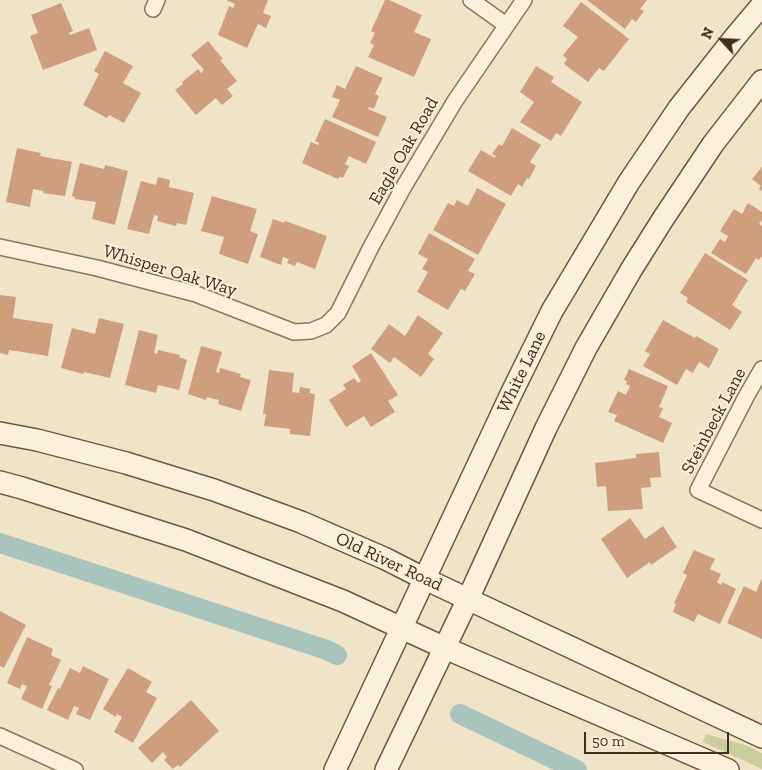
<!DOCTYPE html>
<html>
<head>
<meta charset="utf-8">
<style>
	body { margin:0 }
	#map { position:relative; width:762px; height:770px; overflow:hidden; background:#f0e4c8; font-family:"Zilla Slab",serif }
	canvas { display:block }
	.north { position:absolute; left:697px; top:15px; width:50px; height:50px; -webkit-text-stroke:4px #f7eed8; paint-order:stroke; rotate:295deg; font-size:14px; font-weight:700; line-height:20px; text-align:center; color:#3d2e20 }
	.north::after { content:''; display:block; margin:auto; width:18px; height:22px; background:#3d2e20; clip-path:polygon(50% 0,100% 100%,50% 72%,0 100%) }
	.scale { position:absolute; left:584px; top:732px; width:145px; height:22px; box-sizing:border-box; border:2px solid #3d2e20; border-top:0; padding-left:6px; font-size:15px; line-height:18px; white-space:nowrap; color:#3d2e20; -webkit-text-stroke:4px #f7eed8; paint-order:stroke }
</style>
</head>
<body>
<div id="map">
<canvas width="762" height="770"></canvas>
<div class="north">N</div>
<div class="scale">50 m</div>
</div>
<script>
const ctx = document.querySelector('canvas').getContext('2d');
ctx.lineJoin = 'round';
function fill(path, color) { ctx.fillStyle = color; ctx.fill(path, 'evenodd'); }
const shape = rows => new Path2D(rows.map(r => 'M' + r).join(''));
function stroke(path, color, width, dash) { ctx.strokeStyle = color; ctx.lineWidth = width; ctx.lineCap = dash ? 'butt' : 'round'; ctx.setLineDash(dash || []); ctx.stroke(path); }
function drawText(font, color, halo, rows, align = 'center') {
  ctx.font = font + ' "Zilla Slab",serif'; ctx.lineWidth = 4; ctx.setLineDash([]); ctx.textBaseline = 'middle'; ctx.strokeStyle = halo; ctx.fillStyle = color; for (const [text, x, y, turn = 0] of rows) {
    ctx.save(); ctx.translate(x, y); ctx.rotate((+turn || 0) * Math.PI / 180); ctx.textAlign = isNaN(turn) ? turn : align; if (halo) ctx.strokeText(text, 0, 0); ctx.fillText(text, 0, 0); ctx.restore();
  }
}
fill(shape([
	[706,734,748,746,762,753,762,769,703,742]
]), '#c9cf9b');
stroke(shape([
	[0,543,327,650,337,655],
	[460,714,577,770]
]), '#a9c4bc', 20);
fill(shape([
	[226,0,268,0,263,13,271,16,266,28,258,24,247,48,218,35,229,6,233,8,235,4],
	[385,0,389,0,422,15,414,32,431,39,414,77,368,57,374,45,370,43,375,33,371,31],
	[587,0,647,0,640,9,644,11,636,22,632,19,625,29],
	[581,2,629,39,604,71,599,68,588,82,564,64,567,59,563,55,578,37,563,26],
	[61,3,73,31,69,33,70,35,89,28,97,50,43,70,30,36,38,33,31,15],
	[208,41,223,59,220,60,237,81,227,89,233,96,222,105,216,98,196,115,175,90,183,84,182,82,198,69,201,73,204,70,191,55],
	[105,51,133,66,123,83,141,93,124,123,109,115,107,118,83,105,99,74,94,71],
	[356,66,383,78,375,94,379,96,374,109,369,107,368,109,387,117,378,137,332,117,340,100,332,97,337,85,345,89],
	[536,66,554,77,551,82,582,102,561,136,556,133,551,141,520,122,534,102,520,92],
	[325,119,376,142,366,164,349,156,345,164,349,166,343,178,339,177,338,179,302,163,311,142,318,145,319,143,315,141],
	[512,128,541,145,530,162,536,166,529,179,527,178,522,187,518,184,511,196,468,171,481,150,495,158,496,156,492,154,499,144,502,146],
	[17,148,41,153,40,156,72,162,65,196,43,193,43,191,33,189,30,207,6,202],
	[80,163,104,169,105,165,128,171,115,225,92,219,96,202,75,199,75,197,72,196],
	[762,167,762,191,759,189,761,186,752,179],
	[158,177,170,180,169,187,194,193,186,225,177,223,176,226,157,221,158,216,154,215,149,234,127,229,141,181,156,185],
	[477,188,506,204,478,255,433,230,448,203,454,206,457,200,468,206],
	[212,196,257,209,250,231,258,234,248,264,219,254,224,237,201,231],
	[748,203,762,212,762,220,759,224,762,226,762,256,759,260,756,258,746,274,711,253,720,239,725,242,728,236,720,231,734,209,742,214],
	[273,219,284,223,285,221,327,236,315,269,297,262,295,266,287,263,289,259,283,257,281,265,260,257],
	[429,233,475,259,468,271,475,274,465,291,461,289,448,310,417,292,428,272,422,269,428,259,418,254],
	[705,253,748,280,732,305,742,312,730,330,686,302,688,298,680,293],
	[0,295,16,297,13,318,53,324,48,356,9,350,8,355,0,353],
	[418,315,443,333,428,354,434,359,421,377,394,357,390,363,371,349,389,324,405,336],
	[99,318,124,324,110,378,84,372,83,374,61,368,72,328,95,334],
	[663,320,695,338,696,336,719,349,709,368,699,362,693,373,686,369,677,385,643,366,650,354,645,351],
	[139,330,158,335,154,353,157,354,158,350,180,355,179,357,187,360,179,390,158,385,156,393,125,385],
	[201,346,222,352,216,372,219,373,220,368,241,374,240,377,251,380,241,411,218,404,219,400,207,397,206,400,188,394],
	[371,353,398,395,388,401,395,412,371,427,364,416,346,427,329,400,346,389,343,385,354,378,358,383,361,381,352,366],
	[629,369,668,386,659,407,663,408,659,417,672,423,663,443,614,421,617,415,608,412,618,391,626,395,630,386,626,384,627,381,624,380],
	[269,370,294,373,292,392,299,393,300,387,310,389,310,393,315,394,310,436,290,434,290,429,264,426,266,414,263,414],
	[659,452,661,477,650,478,651,487,641,488,643,509,608,511,606,486,597,487,595,463,636,458,636,454],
	[630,518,645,539,663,526,677,547,651,565,650,562,627,578,601,539],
	[694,550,715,559,710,569,721,574,717,582,721,585,722,582,736,589,720,624,698,614,694,622,673,612,676,604,674,603,687,575,683,573],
	[762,578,762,639,727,623,744,586,756,592],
	[0,611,26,625,4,668,0,666],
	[27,637,53,649,51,655,61,660,49,685,52,686,42,709,21,699,27,686,22,684,20,689,7,683],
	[83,666,109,679,90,720,76,714,79,708,74,706,68,720,47,710,58,688,60,689,70,668,80,673],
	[128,668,152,682,146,692,157,698,133,743,114,732,122,717,117,714,116,717,103,709],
	[191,700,219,731,180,767,178,765,173,769,164,760,167,757,163,752,152,763,138,748]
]), '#cf9f7d');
const minor = shape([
	[471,0,506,25],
	[153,9,157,0],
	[0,247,97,268,196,294,294,332,311,331,326,325,338,313,371,247,403,188,455,101,524,0],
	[762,369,747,395,698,490,762,520],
	[0,736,75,770]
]);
const secondary = shape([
	[0,433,37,440,126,463,214,490,301,522,386,559,425,579,762,737],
	[0,482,22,488,186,540,343,601,445,648,728,770],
	[335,770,512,392,552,311,629,182,679,108,735,37,762,5],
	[386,770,468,599,546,428,586,348,631,270,663,219,713,144,762,81]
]);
stroke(minor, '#8d765c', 18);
stroke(secondary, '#6f573f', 24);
stroke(minor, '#faf1dc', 15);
stroke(secondary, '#faf1dc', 21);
drawText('18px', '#3d2e20', '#f7eed8', [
	["Eagle Oak Road",404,151,-60],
	["Whisper Oak Way",170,271,17],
	["White Lane",522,372,-64],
	["Steinbeck Lane",714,421,-62],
	["Old River Road",389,562,25]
]);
</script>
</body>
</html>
